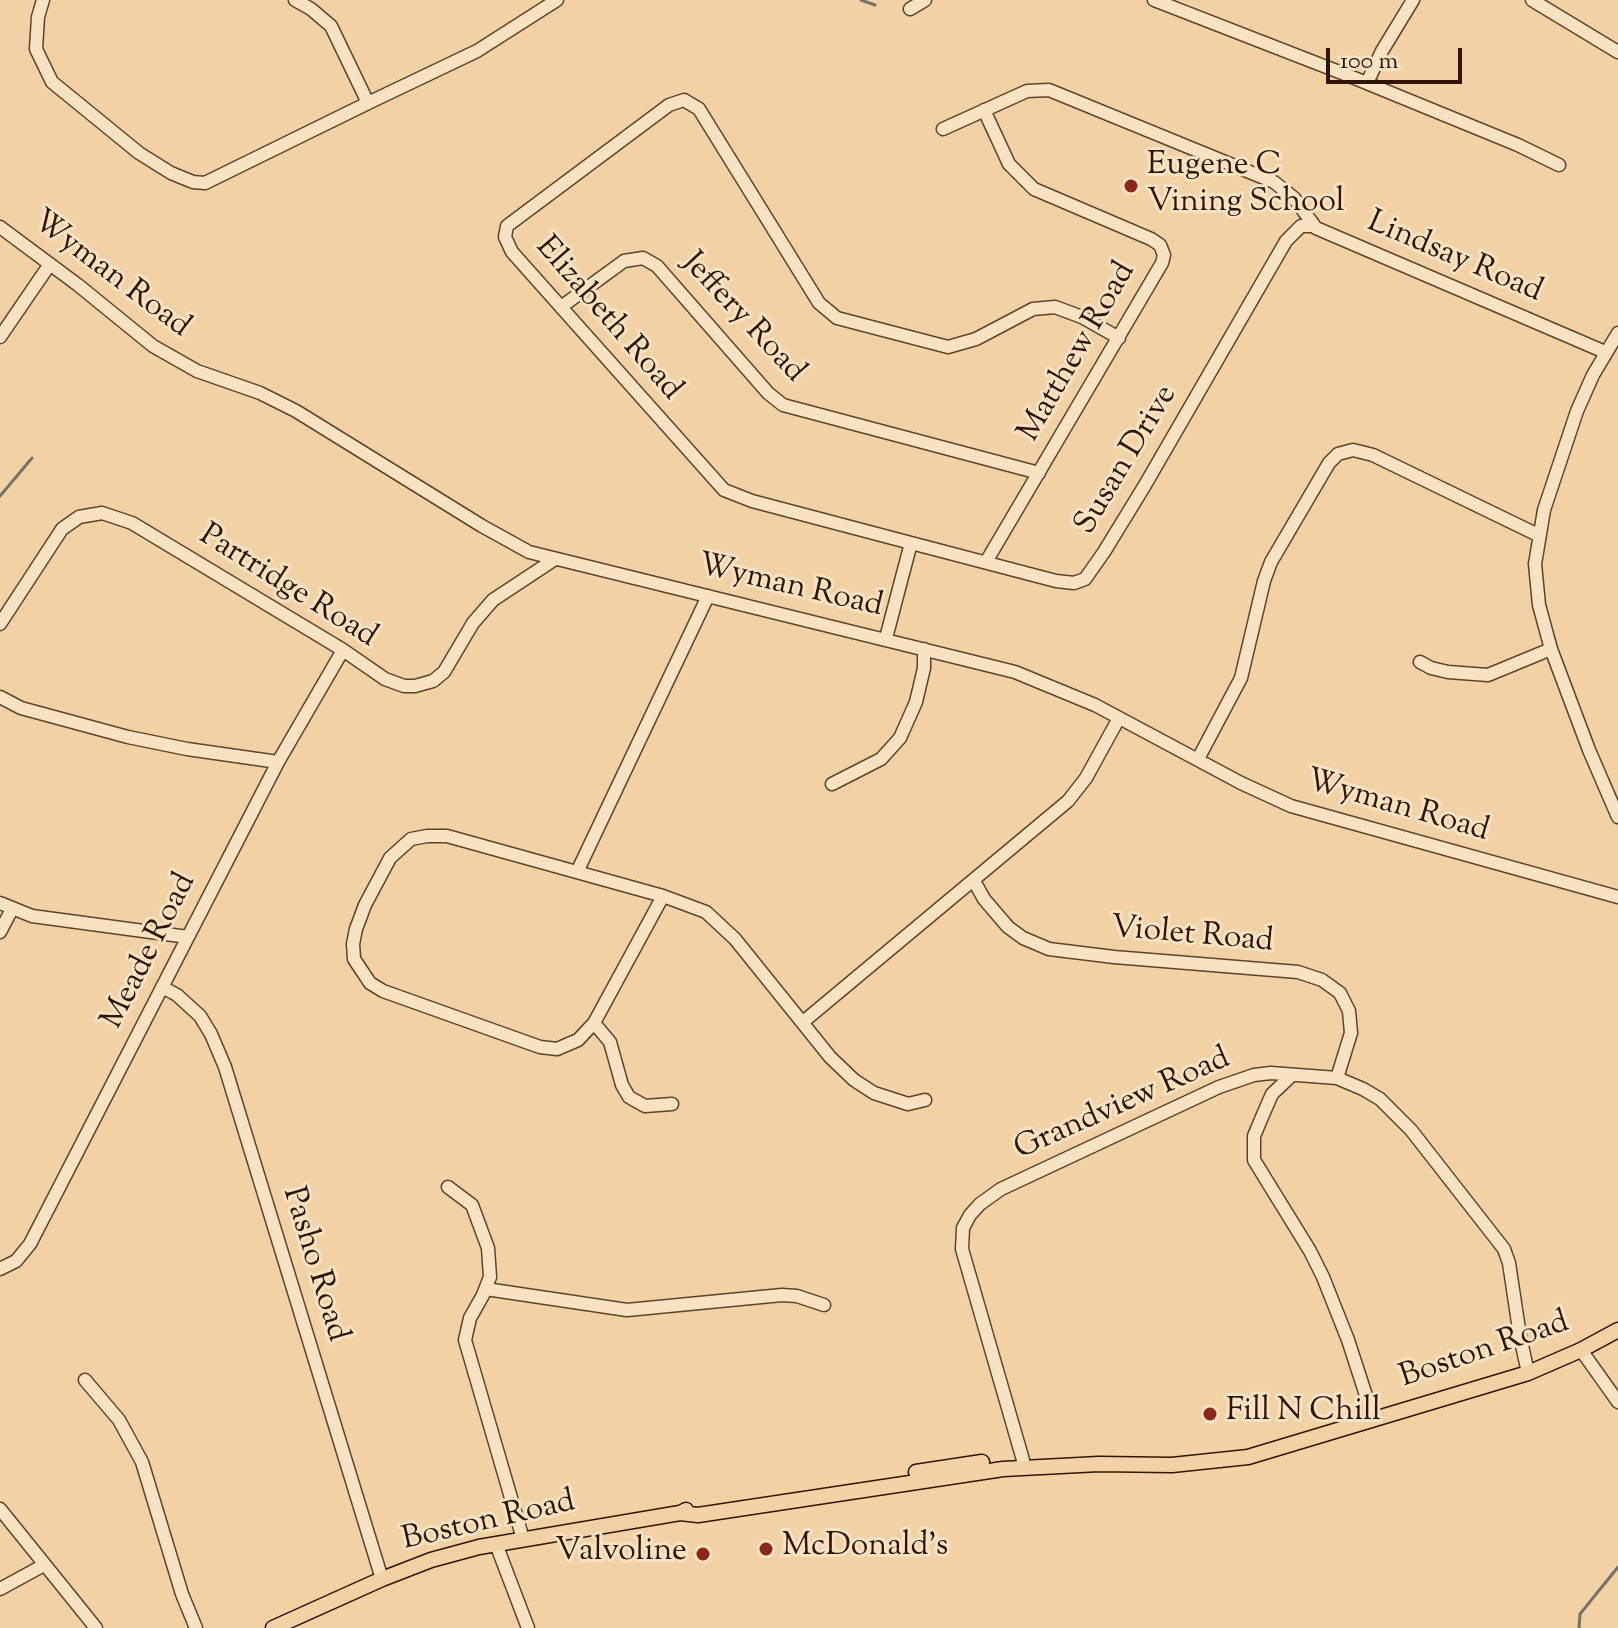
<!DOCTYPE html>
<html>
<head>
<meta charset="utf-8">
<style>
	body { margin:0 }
	#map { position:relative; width:1618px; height:1628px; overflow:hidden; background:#f2d2a4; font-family:"Sorts Mill Goudy",serif }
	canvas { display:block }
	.scale { position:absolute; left:1326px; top:48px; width:136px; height:36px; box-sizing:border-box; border:4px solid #301400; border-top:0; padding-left:10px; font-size:24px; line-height:28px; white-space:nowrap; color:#301400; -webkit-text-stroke:6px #f7e2c4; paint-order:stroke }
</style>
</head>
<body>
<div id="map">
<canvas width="1618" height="1628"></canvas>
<div class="scale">100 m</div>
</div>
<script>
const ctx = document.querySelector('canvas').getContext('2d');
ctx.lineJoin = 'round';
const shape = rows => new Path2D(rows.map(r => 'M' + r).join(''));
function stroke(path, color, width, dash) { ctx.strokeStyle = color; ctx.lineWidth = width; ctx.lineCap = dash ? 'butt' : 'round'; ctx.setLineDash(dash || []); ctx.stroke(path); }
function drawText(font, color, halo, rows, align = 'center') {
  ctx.font = font + ' "Sorts Mill Goudy",serif'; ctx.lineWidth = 6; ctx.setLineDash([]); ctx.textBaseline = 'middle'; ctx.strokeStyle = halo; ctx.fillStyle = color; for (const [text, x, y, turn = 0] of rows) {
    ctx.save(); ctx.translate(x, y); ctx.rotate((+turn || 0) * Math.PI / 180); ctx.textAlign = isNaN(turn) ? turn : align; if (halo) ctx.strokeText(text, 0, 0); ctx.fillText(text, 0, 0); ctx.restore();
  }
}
stroke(shape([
	[861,0,875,5],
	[0,496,32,458],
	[1579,1628,1580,1614,1618,1567]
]), '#74746b', 3);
const minor = shape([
	[43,0,38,17,36,49,52,82,139,153,171,173,193,182,205,183,368,103,331,26,311,9,295,0],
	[1154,0,1347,75,1518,145,1559,165],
	[1532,0,1618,52],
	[910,9,925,0],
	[1367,83,1382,51,1413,0],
	[368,103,477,51,557,0],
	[984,110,1009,164,1034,189,1151,239,1160,245,1164,255,1162,263,986,562],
	[943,129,1027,91,1049,90,1274,182,1294,198,1316,228,1605,352],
	[0,227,78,285,153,346,197,371,260,393,296,411,482,526,529,552,1015,672,1095,705,1241,783,1291,806,1618,897],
	[561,307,624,261,643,258,657,266,768,393,783,405,1039,473],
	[1618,333,1593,375,1577,411,1544,510,1535,564,1539,605,1551,649,1589,750,1618,817],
	[0,337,50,264],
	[911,543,1056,581,1074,583,1085,579,1104,552,1145,485,1286,241,1301,226,1313,226],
	[0,624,62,529,79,517,102,513,132,523,343,650,385,679,404,686,415,686,433,681,444,672,473,623,493,600,555,559],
	[886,638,911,543,752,501,724,490,512,252,505,237,507,226,669,105,684,100,699,109,819,303,837,318,948,347,976,339,1033,309,1055,307,1082,317,1119,338],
	[1420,662,1431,668,1448,672,1488,675,1551,649],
	[0,697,21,708,128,737,187,749,278,762],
	[1198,759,1241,678,1264,581,1271,562,1329,463,1338,454,1353,450,1373,455,1538,535],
	[832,784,881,759,900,738,916,702,924,668,924,649],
	[577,872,708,596],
	[974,881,984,899,1008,927,1023,938,1049,949,1114,957,1298,972,1322,980,1340,993,1349,1011,1351,1033,1337,1078],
	[663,896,594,1023,578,1040,557,1049,540,1047,383,991,370,983,354,959,353,944,356,929,365,905,390,858,411,839,427,836,447,836,663,896,706,912,735,939,830,1057,854,1080,874,1093,908,1104,925,1100],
	[0,903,32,916,188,937],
	[0,932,12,909],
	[162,987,177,995,200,1016,211,1034,225,1067,382,1579],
	[803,1022,1068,801,1086,778,1119,718],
	[594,1023,610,1042,622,1085,629,1097,645,1106,672,1104],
	[1292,1075,1272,1094,1262,1117,1254,1136,1254,1160,1310,1251,1323,1277,1348,1340,1374,1420],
	[448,1187,472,1205,488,1248,490,1277,483,1295,470,1318,465,1340,523,1539],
	[0,1269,16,1261,30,1244,278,762,343,650],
	[486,1289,627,1310,782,1295,797,1296,824,1305],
	[1581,1350,1618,1402],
	[85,1380,119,1420,142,1462,182,1594,196,1628],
	[1023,1460,962,1249,963,1228,970,1215,980,1204,1001,1189,1219,1087,1254,1075,1271,1073,1337,1078,1363,1089,1380,1099,1411,1130,1504,1249,1509,1263,1520,1336,1528,1373],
	[0,1509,96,1628],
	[496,1544,528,1628],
	[0,1589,44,1565]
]);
const major = shape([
	[916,1472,982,1462],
	[680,1513,698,1515,1003,1469,1099,1464,1172,1465,1248,1457,1528,1373,1581,1350,1618,1330],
	[273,1628,382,1579,431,1560,479,1547,680,1513,686,1510]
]);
stroke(minor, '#604429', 15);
stroke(major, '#301400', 17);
stroke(minor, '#f7e2c4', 12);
stroke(major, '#f2d2a4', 14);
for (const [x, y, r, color] of [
	[1131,186,8,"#8f2418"],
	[1210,1414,8,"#8f2418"],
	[766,1549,8,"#8f2418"],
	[703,1554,8,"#8f2418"]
]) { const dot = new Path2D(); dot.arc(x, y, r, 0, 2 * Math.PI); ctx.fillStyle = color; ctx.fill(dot); stroke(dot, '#f7e2c4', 3); }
drawText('32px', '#301400', '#f7e2c4', [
	["Eugene C",1147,168],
	["Vining School",1147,205],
	["Fill N Chill",1226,1414],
	["McDonald's",782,1549],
	["Valvoline",687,1554,"right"]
], 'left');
drawText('32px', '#301400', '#f7e2c4', [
	["Lindsay Road",1454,259,23],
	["Wyman Road",110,276,37],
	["Jeffery Road",742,319,47],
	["Elizabeth Road",607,320,49],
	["Matthew Road",1079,353,-60],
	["Susan Drive",1128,461,-59],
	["Partridge Road",287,588,32],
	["Wyman Road",790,588,13],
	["Wyman Road",1397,808,16],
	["Violet Road",1192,937,5],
	["Meade Road",151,952,-63],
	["Grandview Road",1123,1106,-24],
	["Pasho Road",313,1265,73],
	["Boston Road",1485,1352,-19],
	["Boston Road",489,1523,-13]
]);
</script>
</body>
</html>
